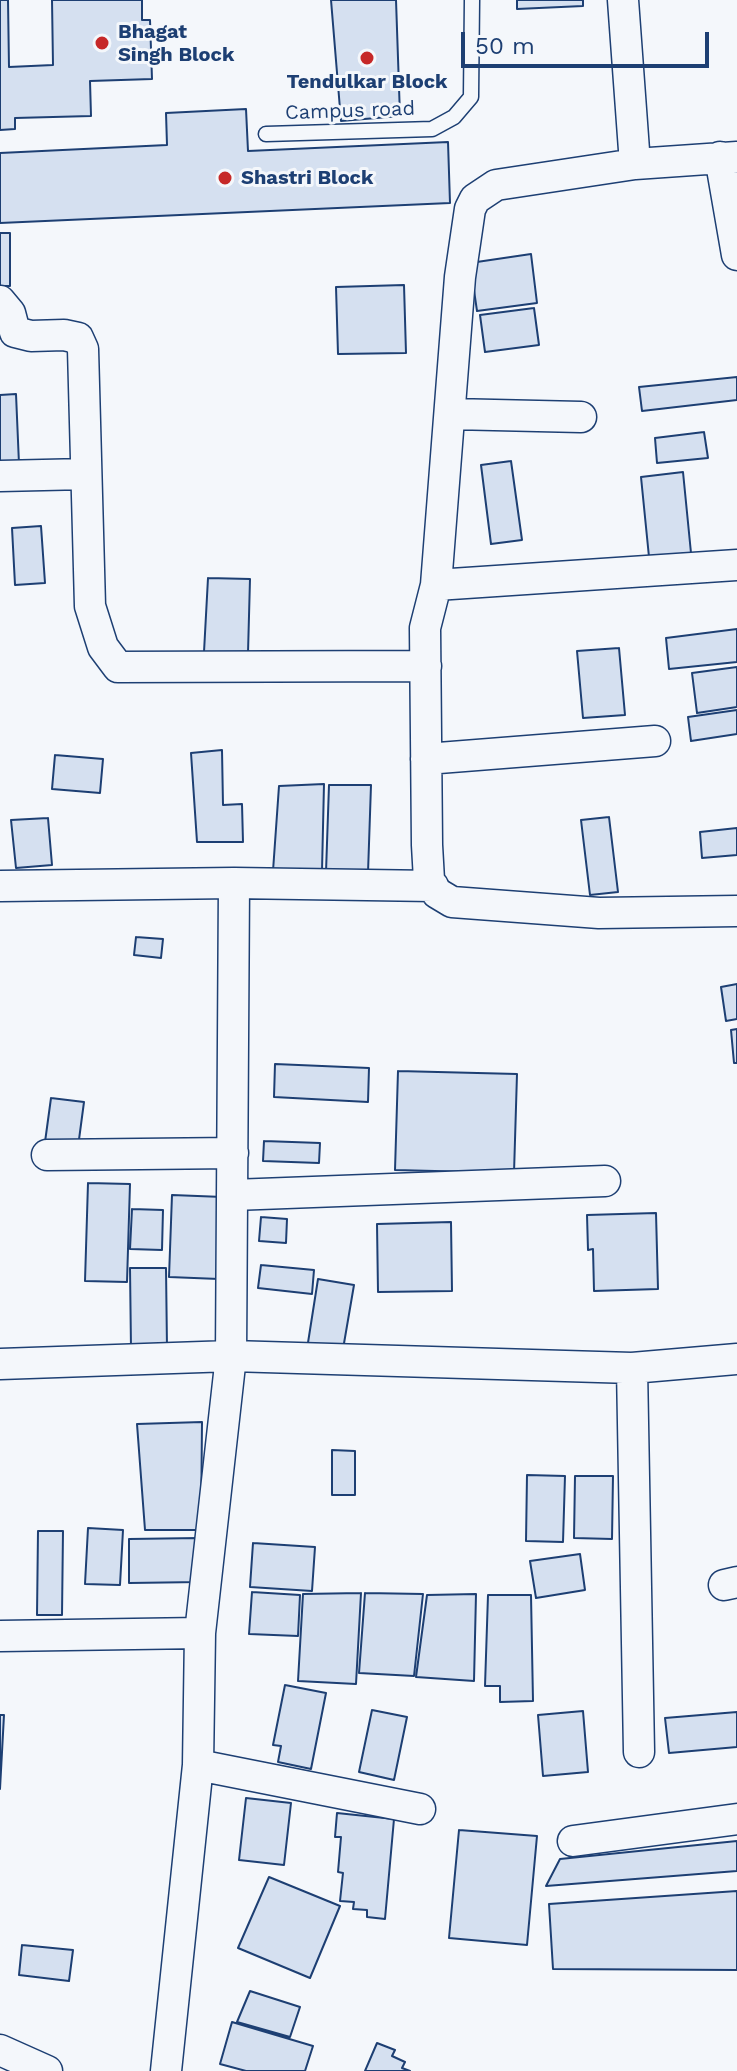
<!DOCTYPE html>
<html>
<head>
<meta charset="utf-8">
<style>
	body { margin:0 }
	#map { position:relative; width:737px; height:2071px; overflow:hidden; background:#f4f7fb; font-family:"Work Sans",sans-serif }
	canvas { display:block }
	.scale { position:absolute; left:461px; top:32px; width:248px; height:36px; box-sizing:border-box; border:4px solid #1d3f73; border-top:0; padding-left:10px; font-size:24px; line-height:28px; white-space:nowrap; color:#1d3f73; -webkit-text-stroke:6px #f4f7fb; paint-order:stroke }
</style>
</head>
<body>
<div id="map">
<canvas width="737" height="2071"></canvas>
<div class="scale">50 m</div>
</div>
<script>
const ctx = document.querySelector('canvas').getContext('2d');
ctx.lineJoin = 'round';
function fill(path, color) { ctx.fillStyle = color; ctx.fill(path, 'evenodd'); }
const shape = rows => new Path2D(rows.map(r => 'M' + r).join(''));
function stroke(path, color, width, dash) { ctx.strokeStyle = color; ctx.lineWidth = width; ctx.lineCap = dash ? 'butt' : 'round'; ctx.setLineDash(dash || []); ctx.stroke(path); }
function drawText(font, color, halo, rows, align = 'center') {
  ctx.font = font + ' "Work Sans",sans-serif'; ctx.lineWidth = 6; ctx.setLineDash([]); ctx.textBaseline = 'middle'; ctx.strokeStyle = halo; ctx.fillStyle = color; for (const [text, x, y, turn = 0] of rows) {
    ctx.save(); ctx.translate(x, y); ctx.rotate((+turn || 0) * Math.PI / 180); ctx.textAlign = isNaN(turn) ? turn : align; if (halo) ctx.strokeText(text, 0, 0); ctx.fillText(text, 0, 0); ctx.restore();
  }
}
const building = shape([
	[0,0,8,0,9,67,53,65,52,0,142,0,142,20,150,20,152,79,90,81,91,116,15,118,15,129,0,130,0,0],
	[331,0,396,0,400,116,341,121,331,0],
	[517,0,583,0,583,6,517,9,517,0],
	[246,109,248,151,448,142,450,203,0,223,0,153,167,145,166,113,246,109],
	[0,233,10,233,10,286,0,286,0,233],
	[531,254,537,303,477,311,470,263,531,254],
	[404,285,406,353,338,354,336,287,404,285],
	[534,308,539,345,485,352,480,315,534,308],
	[737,377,737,400,642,411,639,387,737,377],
	[16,394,19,464,0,465,0,395,16,394],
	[704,432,708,458,657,463,655,438,704,432],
	[511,461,522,540,491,544,481,465,511,461],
	[683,472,691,553,649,557,641,477,683,472],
	[41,526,45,583,15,585,12,528,41,526],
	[208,578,250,579,248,653,204,652,208,578],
	[737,629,737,662,669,669,666,638,737,629],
	[619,648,625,715,583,718,577,651,619,648],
	[737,667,737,707,697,713,692,673,737,667],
	[737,710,737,734,691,741,688,717,737,710],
	[222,750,223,805,242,804,243,842,197,842,191,753,222,750],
	[55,755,103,759,100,793,52,789,55,755],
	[324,784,322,871,273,871,279,786,324,784],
	[329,785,371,785,368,873,326,872,329,785],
	[609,817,618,892,590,895,581,820,609,817],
	[48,818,52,865,16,868,11,820,48,818],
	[737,828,737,855,702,858,700,832,737,828],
	[136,937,163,939,161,958,134,955,136,937],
	[737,984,737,1019,726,1021,721,987,737,984],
	[737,1029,737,1063,734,1063,731,1030,737,1029],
	[275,1064,369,1068,368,1102,274,1097,275,1064],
	[398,1071,517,1074,514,1173,395,1170,398,1071],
	[51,1098,84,1102,78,1147,45,1142,51,1098],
	[264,1141,320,1143,319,1163,263,1161,264,1141],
	[88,1183,130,1184,127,1282,85,1281,88,1183],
	[172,1195,223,1197,219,1279,169,1277,172,1195],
	[132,1209,163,1210,162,1250,130,1249,132,1209],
	[656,1213,658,1289,594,1291,593,1249,588,1250,587,1215,656,1213],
	[261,1217,287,1219,286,1243,259,1241,261,1217],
	[451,1222,452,1291,378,1292,377,1224,451,1222],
	[261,1265,314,1270,312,1294,258,1288,261,1265],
	[130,1268,166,1268,167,1348,131,1349,130,1268],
	[318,1279,354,1285,342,1355,307,1349,318,1279],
	[202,1422,201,1530,145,1530,137,1424,202,1422],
	[332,1450,355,1451,355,1495,332,1495,332,1450],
	[527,1475,565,1476,563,1542,526,1541,527,1475],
	[575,1476,613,1476,612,1539,574,1538,575,1476],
	[88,1528,123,1530,120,1585,85,1584,88,1528],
	[38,1531,63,1531,62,1615,37,1615,38,1531],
	[200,1538,200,1582,129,1583,129,1539,200,1538],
	[253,1543,315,1547,312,1591,250,1587,253,1543],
	[580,1554,585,1590,536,1598,530,1561,580,1554],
	[252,1592,300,1595,298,1636,249,1634,252,1592],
	[361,1593,356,1684,298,1681,303,1594,361,1593],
	[365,1593,423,1594,414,1676,359,1673,365,1593],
	[476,1594,474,1681,416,1677,427,1595,476,1594],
	[488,1595,531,1595,533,1701,500,1702,500,1686,485,1686,488,1595],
	[285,1685,326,1693,311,1769,278,1762,281,1746,273,1745,285,1685],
	[372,1710,407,1717,394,1780,359,1772,372,1710],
	[583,1711,588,1772,543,1776,538,1715,583,1711],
	[737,1712,737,1747,669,1753,665,1718,737,1712],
	[0,1715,4,1715,0,1789,0,1715],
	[246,1798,291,1803,284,1865,239,1860,246,1798],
	[337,1813,394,1819,385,1919,367,1917,367,1910,353,1909,354,1902,340,1901,343,1873,338,1872,341,1837,335,1837,337,1813],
	[459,1830,537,1836,527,1945,449,1938,459,1830],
	[737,1841,737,1871,546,1886,560,1859,737,1841],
	[269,1877,340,1906,310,1978,238,1948,269,1877],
	[737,1891,737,1970,553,1969,549,1904,737,1891],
	[22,1945,73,1950,69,1981,19,1975,22,1945],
	[250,1991,300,2007,290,2037,237,2022,250,1991],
	[232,2022,313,2046,305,2071,246,2071,220,2064,232,2022],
	[377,2043,395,2050,392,2056,405,2062,402,2068,410,2071,365,2071,377,2043]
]);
fill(building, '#d5e0f0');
stroke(building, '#1d3f73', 2);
const service = shape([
	[266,134,432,129,454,117,471,97,472,0]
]);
const minor = shape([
	[623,0,635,164],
	[720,157,737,255],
	[737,157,635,164,496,185,475,199,470,209,460,277,436,585,425,628,427,845,429,880,437,893,452,902,599,913,737,911],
	[0,301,10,313,15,332,31,336,64,335,78,338,83,349,90,606,103,647,118,667,426,666],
	[451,414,581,417],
	[0,476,86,474],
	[436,585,737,565],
	[426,759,655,741],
	[0,886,234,883,433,886],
	[47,1155,233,1153],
	[233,1195,605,1181],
	[0,1364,231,1356,632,1368,737,1359],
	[632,1368,639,1752],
	[724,1585,737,1582],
	[0,1636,200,1633],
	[198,1765,420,1809],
	[573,1841,737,1819],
	[0,2050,47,2071],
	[166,2071,198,1765,200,1633,231,1356,234,883]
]);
stroke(service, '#1d3f73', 17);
stroke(minor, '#1d3f73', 33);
stroke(service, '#f4f7fb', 14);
stroke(minor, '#f4f7fb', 30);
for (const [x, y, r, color] of [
	[102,43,8,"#c62828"],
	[367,58,8,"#c62828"],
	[225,178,8,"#c62828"]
]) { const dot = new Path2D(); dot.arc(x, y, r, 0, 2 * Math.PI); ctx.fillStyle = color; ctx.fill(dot); stroke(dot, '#f4f7fb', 3); }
drawText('bold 20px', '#1d3f73', '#f4f7fb', [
	["Bhagat",118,32],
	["Singh Block",118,55],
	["Tendulkar Block",367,82,"center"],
	["Shastri Block",241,178]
], 'left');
drawText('20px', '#1d3f73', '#f4f7fb', [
	["Campus road",350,111,-2]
]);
</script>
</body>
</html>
